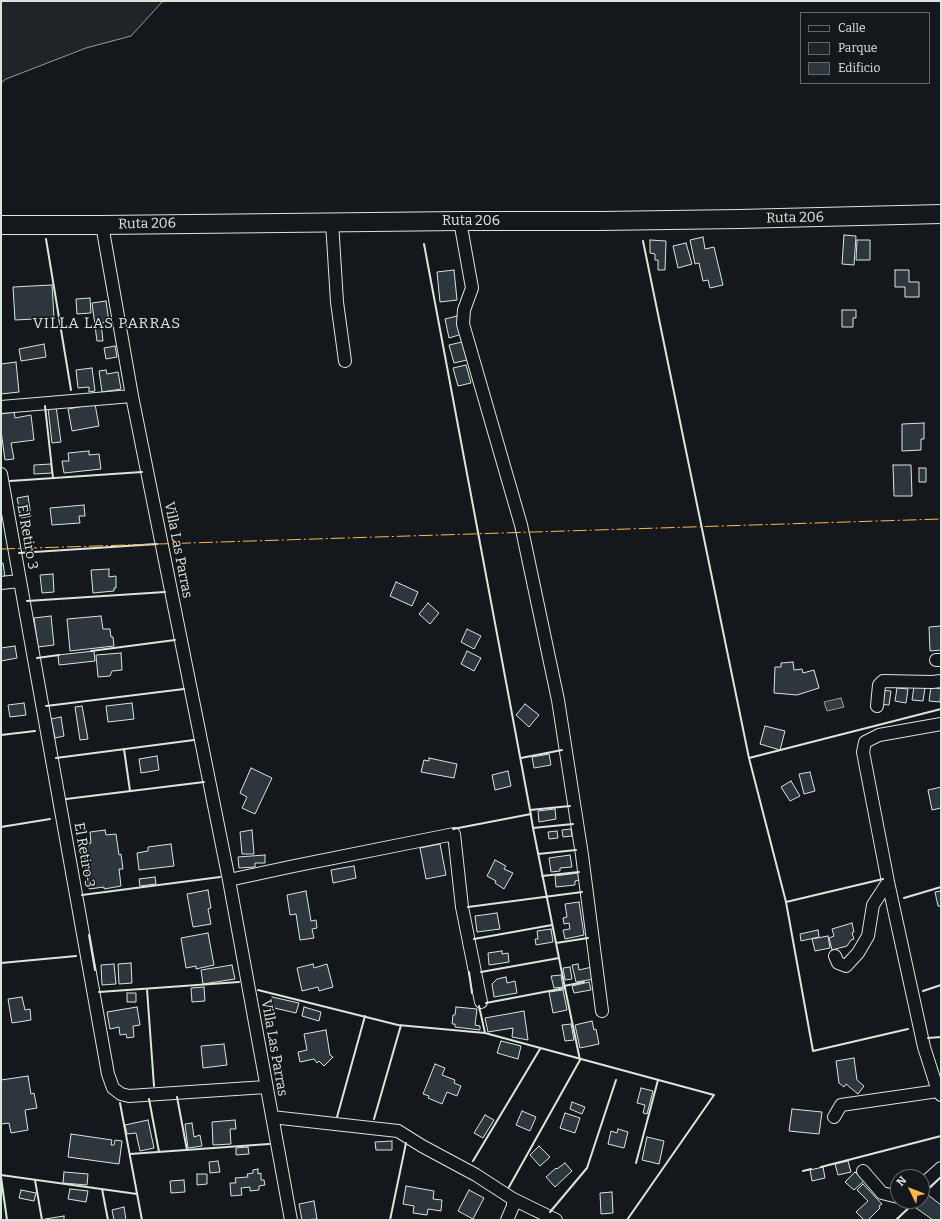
<!DOCTYPE html>
<html>
<head>
<meta charset="utf-8">
<style>
	body { margin:0 }
	#map { position:relative; width:942px; height:1221px; overflow:hidden; background:#14181c; font-family:Bitter,serif }
	canvas { display:block }
	.frame { position:absolute; inset:0; border:2px solid #d8e6dc; pointer-events:none }
	.legend { position:absolute; left:800px; top:12px; width:130px; height:72px; box-sizing:border-box; background:#14181c; border:1px solid #626a69; margin:0; padding:5px 7px; list-style:none; font-size:12px; color:#d8e6dc }
	.legend li { display:flex; align-items:center; gap:8px; height:20px }
	.legend b { width:20px; border:1px solid #626a69 }
	.north { position:absolute; left:890px; top:1169px; width:40px; height:40px; box-sizing:border-box; background:#14181c; border:1px solid #626a69; border-radius:50%; rotate:313deg; font-size:11px; font-weight:700; line-height:16px; text-align:center; color:#d8e6dc }
	.north::after { content:''; display:block; margin:auto; width:14px; height:18px; background:#ffb74d; clip-path:polygon(50% 0,100% 100%,50% 72%,0 100%) }
</style>
</head>
<body>
<div id="map">
<canvas width="942" height="1221"></canvas>
<div class="frame"></div>
<ul class="legend">
<li><b style="height:5px;background:#14181c"></b>Calle</li>
<li><b style="height:11px;background:#202428"></b>Parque</li>
<li><b style="height:11px;background:#2c363c"></b>Edificio</li>
</ul>
<div class="north">N</div>
</div>
<script>
const ctx = document.querySelector('canvas').getContext('2d');
ctx.lineJoin = 'round';
function fill(path, color) { ctx.fillStyle = color; ctx.fill(path, 'evenodd'); }
const shape = rows => new Path2D(rows.map(r => 'M' + r).join(''));
function stroke(path, color, width, dash) { ctx.strokeStyle = color; ctx.lineWidth = width; ctx.lineCap = dash ? 'butt' : 'round'; ctx.setLineDash(dash || []); ctx.stroke(path); }
function drawText(font, color, halo, rows, align = 'center') {
  ctx.font = font + ' Bitter,serif'; ctx.lineWidth = 3; ctx.setLineDash([]); ctx.textBaseline = 'middle'; ctx.strokeStyle = halo; ctx.fillStyle = color; for (const [text, x, y, turn = 0] of rows) {
    ctx.save(); ctx.translate(x, y); ctx.rotate((+turn || 0) * Math.PI / 180); ctx.textAlign = isNaN(turn) ? turn : align; if (halo) ctx.strokeText(text, 0, 0); ctx.fillText(text, 0, 0); ctx.restore();
  }
}
const green = shape([
	[1,1,163,1,131,36,86,48,6,79,1,83,1,1]
]);
fill(green, '#202428');
stroke(green, '#939e99', 1);
const water = shape([
	[841,698,844,707,827,711,824,702,841,698]
]);
fill(water, '#363b3e');
stroke(water, '#939e99', 1);
const building = shape([
	[844,235,856,236,854,265,842,264,844,235],
	[703,237,705,249,714,247,723,285,710,288,708,280,703,281,699,263,695,264,690,240,703,237],
	[650,240,666,241,665,270,658,270,658,260,655,260,655,254,650,253,650,240],
	[857,240,870,240,870,260,856,260,857,240],
	[686,243,692,264,678,268,673,246,686,243],
	[454,270,457,300,440,302,437,272,454,270],
	[895,270,909,270,909,282,919,282,919,297,905,297,905,287,895,287,895,270],
	[52,285,54,318,15,320,13,287,52,285],
	[90,298,91,313,77,314,76,299,90,298],
	[106,301,109,322,101,323,103,341,97,341,92,303,106,301],
	[842,310,856,310,856,318,853,318,853,327,842,327,842,310],
	[457,316,462,334,449,338,445,319,457,316],
	[462,342,467,360,454,363,449,345,462,342],
	[44,344,46,357,21,361,19,349,44,344],
	[115,346,117,357,106,359,104,348,115,346],
	[16,362,19,392,1,394,1,364,16,362],
	[466,365,471,383,458,386,453,368,466,365],
	[92,368,95,391,89,392,89,387,78,388,76,370,92,368],
	[106,370,107,374,118,372,121,389,102,392,99,371,106,370],
	[95,404,99,426,72,431,68,409,95,404],
	[56,406,61,442,52,443,48,408,56,406],
	[14,412,15,418,31,415,34,440,11,443,14,459,5,460,1,431,1,414,14,412],
	[924,423,924,439,921,439,921,450,902,451,902,424,924,423],
	[89,451,89,455,99,454,101,469,64,473,62,461,69,461,68,453,89,451],
	[51,464,52,473,34,474,34,465,51,464],
	[893,465,911,465,912,496,894,496,893,465],
	[919,468,926,468,926,482,919,482,919,468],
	[28,496,31,516,21,518,17,498,28,496],
	[84,505,85,516,79,516,80,523,52,525,50,508,84,505],
	[1,563,3,563,5,577,1,577,1,563],
	[109,569,109,577,116,576,116,588,114,588,114,591,93,593,91,570,109,569],
	[53,574,54,592,42,593,40,575,53,574],
	[396,582,418,592,412,606,390,596,396,582],
	[428,603,439,613,430,624,419,614,428,603],
	[51,616,54,645,38,647,34,618,51,616],
	[101,616,103,629,110,629,111,637,113,637,114,646,70,651,67,619,101,616],
	[941,626,941,650,930,651,929,627,941,626],
	[467,629,481,636,474,649,461,642,467,629],
	[15,646,17,658,1,661,1,648,15,646],
	[94,651,95,661,59,665,58,655,94,651],
	[467,651,481,658,474,671,461,664,467,651],
	[121,653,122,670,112,671,110,676,98,677,96,655,121,653],
	[793,662,794,670,802,669,803,673,814,670,819,688,797,695,774,693,775,667,781,667,781,663,793,662],
	[914,686,925,688,923,701,912,700,914,686],
	[931,687,941,689,940,702,929,701,931,687],
	[897,688,908,689,906,703,895,701,897,688],
	[881,690,891,691,889,705,878,704,881,690],
	[24,703,26,715,10,717,8,705,24,703],
	[132,703,134,719,108,722,106,706,132,703],
	[525,704,539,715,529,727,516,715,525,704],
	[82,706,88,739,80,740,75,707,82,706],
	[61,717,64,736,55,738,51,719,61,717],
	[765,726,785,731,780,750,760,744,765,726],
	[549,754,551,765,534,768,532,757,549,754],
	[157,756,159,770,141,773,139,759,157,756],
	[429,758,457,764,454,778,421,772,424,760,429,761,429,758],
	[251,768,272,778,255,814,242,808,247,797,240,793,251,768],
	[508,771,511,786,495,790,492,775,508,771],
	[810,772,815,791,804,794,799,774,810,772],
	[791,781,800,796,790,801,781,787,791,781],
	[941,787,941,808,932,810,928,790,941,787],
	[555,809,556,819,539,822,538,811,555,809],
	[571,829,572,836,563,837,562,830,571,829],
	[105,830,106,835,116,834,119,855,121,854,123,869,119,869,121,886,104,889,104,887,89,889,83,844,91,843,90,832,105,830],
	[252,830,254,854,242,854,240,832,252,830],
	[557,831,558,838,549,839,548,832,557,831],
	[171,844,174,866,139,870,137,853,148,851,148,847,171,844],
	[440,844,446,875,426,879,420,848,440,844],
	[265,855,265,863,255,863,255,867,239,868,238,857,265,855],
	[570,855,572,867,560,868,560,871,551,872,549,858,570,855],
	[495,860,506,866,504,869,513,873,504,889,495,883,496,881,487,876,495,860],
	[354,866,356,878,333,883,331,870,354,866],
	[578,873,579,880,575,881,575,885,556,887,555,876,578,873],
	[155,877,156,884,140,886,139,879,155,877],
	[208,890,211,908,208,909,211,924,193,927,187,894,208,890],
	[306,891,311,921,316,920,317,928,312,929,314,938,300,940,296,914,290,915,287,895,306,891],
	[941,891,941,906,938,906,935,892,941,891],
	[579,902,584,935,565,939,563,930,570,929,569,923,564,924,563,918,567,917,565,904,579,902],
	[497,913,500,929,477,932,475,916,497,913],
	[852,923,854,932,852,933,854,939,851,940,847,946,832,950,829,938,834,936,832,929,852,923],
	[551,929,553,942,536,945,535,939,538,939,537,931,551,929],
	[818,930,819,937,801,941,800,934,818,930],
	[208,933,214,965,196,969,196,966,186,968,181,938,208,933],
	[828,936,830,948,815,951,812,939,828,936],
	[502,951,502,954,508,953,509,962,489,965,488,953,502,951],
	[131,963,132,983,119,984,118,964,131,963],
	[114,964,116,984,102,985,101,965,114,964],
	[313,964,314,968,327,964,333,987,319,991,318,987,302,991,297,968,313,964],
	[578,964,579,970,592,967,594,979,576,982,572,965,578,964],
	[232,965,235,979,203,984,201,970,232,965],
	[570,967,572,979,565,980,563,968,570,967],
	[561,975,563,987,554,988,551,976,561,975],
	[506,977,507,983,515,981,517,993,494,997,492,984,497,979,506,977],
	[589,982,591,990,574,993,572,986,589,982],
	[204,987,205,1001,192,1002,191,988,204,987],
	[563,990,567,1010,553,1013,549,992,563,990],
	[127,993,136,993,136,1002,127,1002,127,993],
	[22,997,25,1010,30,1009,31,1020,12,1023,8,999,22,997],
	[272,997,299,1003,296,1013,270,1007,272,997],
	[137,1007,140,1025,133,1026,134,1037,127,1038,126,1034,120,1035,119,1027,110,1029,107,1012,137,1007],
	[304,1007,321,1012,319,1021,302,1016,304,1007],
	[456,1007,477,1009,475,1025,480,1026,480,1030,455,1027,455,1024,452,1024,453,1015,455,1015,456,1007],
	[524,1011,528,1040,512,1037,513,1028,488,1032,485,1018,524,1011],
	[592,1021,594,1030,596,1029,599,1044,580,1048,575,1025,592,1021],
	[571,1024,574,1040,565,1041,562,1025,571,1024],
	[326,1030,330,1055,333,1057,324,1066,319,1061,317,1063,314,1059,300,1062,298,1052,307,1050,304,1034,326,1030],
	[501,1041,521,1046,518,1059,497,1053,501,1041],
	[224,1044,227,1065,203,1068,201,1046,224,1044],
	[854,1058,857,1080,864,1086,858,1094,846,1084,844,1087,839,1083,836,1061,854,1058],
	[435,1064,445,1068,442,1075,455,1080,454,1083,461,1086,457,1096,447,1092,442,1104,428,1098,429,1096,423,1094,435,1064],
	[28,1076,31,1094,34,1093,37,1108,25,1110,28,1130,11,1133,9,1123,1,1124,1,1080,28,1076],
	[641,1088,653,1091,647,1114,643,1113,645,1105,637,1103,641,1088],
	[572,1102,585,1107,582,1114,570,1109,572,1102],
	[792,1109,822,1112,819,1134,789,1131,792,1109],
	[522,1111,536,1117,530,1131,516,1125,522,1111],
	[565,1113,580,1118,575,1133,560,1128,565,1113],
	[485,1115,494,1120,483,1138,474,1133,485,1115],
	[148,1120,154,1148,140,1151,136,1133,127,1134,125,1125,148,1120],
	[235,1120,236,1129,230,1129,231,1144,213,1145,212,1122,235,1120],
	[192,1123,194,1137,200,1135,202,1146,188,1148,185,1124,192,1123],
	[618,1129,628,1132,624,1148,608,1144,611,1131,617,1133,618,1129],
	[71,1134,112,1140,111,1145,114,1145,115,1140,122,1141,119,1164,68,1157,71,1134],
	[647,1137,664,1141,659,1164,642,1160,647,1137],
	[392,1141,392,1150,376,1150,375,1142,392,1141],
	[539,1146,550,1157,540,1166,530,1155,539,1146],
	[248,1147,249,1154,236,1155,236,1148,248,1147],
	[218,1161,220,1172,210,1173,209,1162,218,1161],
	[848,1161,851,1172,838,1175,835,1164,848,1161],
	[565,1163,572,1171,555,1187,546,1177,556,1168,557,1169,565,1163],
	[823,1167,825,1178,812,1181,810,1170,823,1167],
	[258,1169,258,1174,261,1173,261,1180,264,1180,265,1185,259,1186,259,1190,250,1191,250,1187,241,1188,242,1195,231,1196,230,1183,236,1183,235,1178,248,1177,247,1174,253,1173,253,1170,258,1169],
	[64,1172,88,1174,87,1185,63,1183,64,1172],
	[855,1172,864,1181,854,1190,845,1182,855,1172],
	[197,1174,207,1174,207,1184,197,1185,197,1174],
	[184,1180,185,1192,171,1193,170,1181,184,1180],
	[863,1184,882,1204,879,1206,880,1208,868,1220,864,1220,856,1212,868,1201,857,1190,863,1184],
	[406,1186,434,1191,433,1199,442,1200,441,1211,428,1209,427,1215,413,1213,414,1206,403,1204,406,1186],
	[70,1189,88,1191,86,1202,68,1199,70,1189],
	[21,1190,36,1193,34,1201,19,1198,21,1190],
	[469,1190,484,1198,473,1219,458,1211,469,1190],
	[612,1192,613,1213,601,1214,600,1193,612,1192],
	[927,1194,941,1205,941,1220,933,1220,916,1208,927,1194],
	[314,1201,317,1219,302,1220,299,1204,314,1201],
	[124,1207,126,1220,114,1220,112,1210,124,1207],
	[64,1216,64,1220,45,1220,45,1219,64,1216]
]);
fill(building, '#2c363c');
stroke(building, '#d8e6dc', 1);
const minor = shape([
	[460,221,472,288,464,310,463,324,521,525,558,700,582,855,602,1011],
	[332,222,337,302,345,361],
	[102,225,132,396,229,880,291,1220],
	[1,407,132,396],
	[1,474,108,1074,113,1088,121,1094,129,1096,266,1087],
	[1,583,19,581],
	[936,660,941,660],
	[877,706,879,685,883,681,932,682,941,681],
	[941,724,879,735,865,742,863,752,888,882,924,1047,938,1091,941,1095],
	[229,880,294,866,454,834,462,907,481,1002],
	[835,956,838,963,846,966,858,953,868,936,873,905,888,882],
	[272,1117,398,1131,422,1146,476,1175,513,1199,513,1206,507,1220],
	[834,1117,841,1105,938,1091],
	[863,1171,882,1193,898,1197],
	[922,1185,941,1168],
	[513,1199,556,1220]
]);
const highway = shape([
	[1,225,102,225,460,221,600,221,739,219,941,214]
]);
stroke(minor, '#d8e6dc', 14);
stroke(highway, '#d8e6dc', 20);
stroke(minor, '#14181c', 12);
stroke(highway, '#14181c', 18);
stroke(shape([
	[46,239,71,390],
	[643,241,749,758,786,902,813,1051,908,1029],
	[424,244,530,810,533,828,565,988,580,1060,509,1187],
	[45,406,53,478],
	[10,481,142,472],
	[19,553,157,544],
	[27,601,165,592],
	[91,651,175,640],
	[37,658,59,655],
	[46,706,184,689],
	[1,735,35,731],
	[124,749,130,791],
	[56,758,194,740],
	[521,758,562,750],
	[749,758,941,709],
	[66,799,204,782],
	[530,810,570,806],
	[1,827,50,819],
	[533,828,573,824],
	[453,829,531,814],
	[538,854,576,850],
	[542,876,579,872],
	[82,895,220,877],
	[904,898,941,887],
	[786,902,883,879],
	[468,907,582,892],
	[89,935,95,970],
	[474,939,552,925],
	[556,943,588,938],
	[1,963,76,956],
	[469,972,472,993],
	[481,972,559,958],
	[564,986,584,982],
	[147,989,154,1086],
	[258,990,398,1025,485,1033,714,1095,627,1220],
	[923,991,941,985],
	[99,992,239,982],
	[486,1003,565,988],
	[479,1006,485,1033],
	[928,1038,941,1037],
	[177,1097,187,1150],
	[149,1099,159,1152],
	[120,1103,142,1220],
	[337,1117,365,1016],
	[374,1119,401,1025],
	[130,1154,269,1144],
	[473,1161,540,1049],
	[636,1163,658,1080],
	[821,1167,941,1136],
	[803,1171,811,1169],
	[1,1175,137,1194],
	[1,1177,7,1220],
	[35,1180,42,1220],
	[102,1189,108,1220],
	[922,1195,941,1177],
	[550,1212,587,1168,616,1080],
	[390,1220,406,1143],
	[896,1220,916,1201]
]), '#d8e6dc', 2);
stroke(shape([
	[1,549,941,519]
]), '#ffb74d', 1, [14, 3, 2, 3]);
drawText('14px', '#d8e6dc', '#14181c', [
	["Ruta 206",795,218,-1],
	["Ruta 206",471,221],
	["Ruta 206",147,224,-1],
	["El Retiro 3",27,537,80],
	["Villa Las Parras",178,550,79],
	["El Retiro 3",84,855,80],
	["Villa Las Parras",274,1048,80]
]);
ctx.letterSpacing = '1px';
drawText('15px', '#d8e6dc', '#14181c', [
	["VILLA LAS PARRAS",107,324]
]);
ctx.letterSpacing = '0px';
</script>
</body>
</html>
